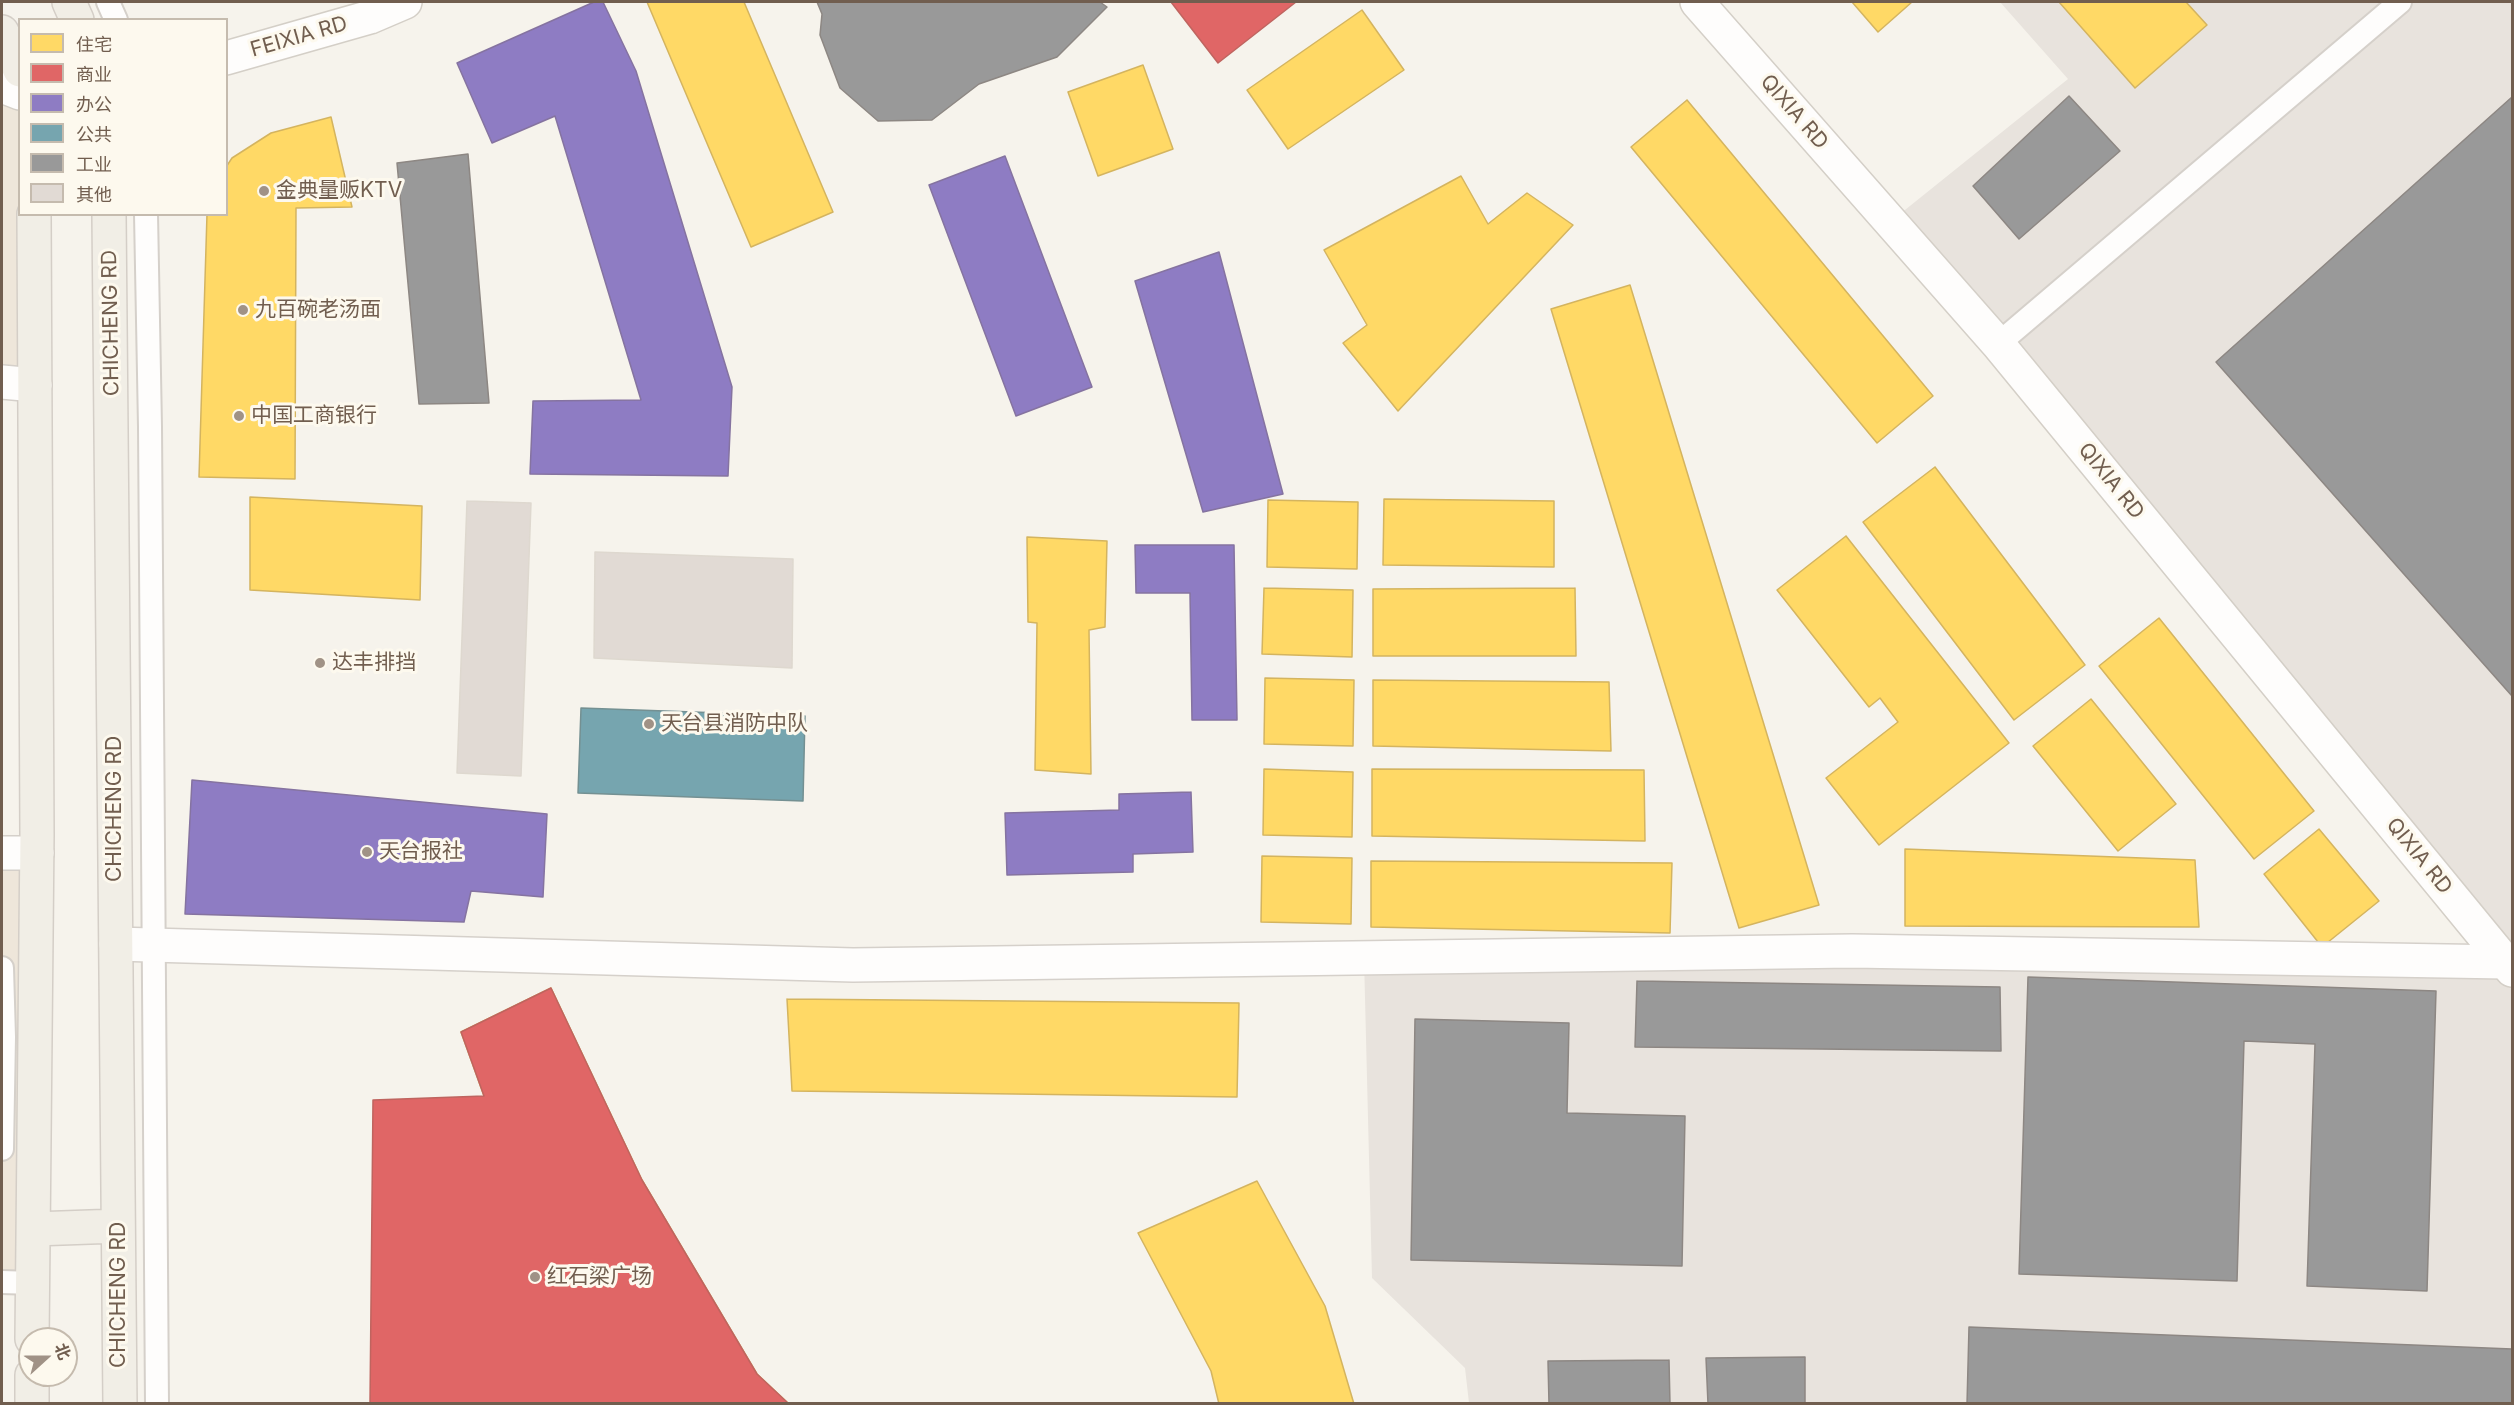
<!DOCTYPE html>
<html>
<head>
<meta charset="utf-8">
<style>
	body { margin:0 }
	#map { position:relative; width:2514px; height:1405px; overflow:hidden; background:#f6f3ec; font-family:Inter,"Noto Sans SC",sans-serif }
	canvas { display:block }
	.frame { position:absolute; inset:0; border:3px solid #715e4f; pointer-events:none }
	.legend { position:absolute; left:18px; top:18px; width:210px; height:198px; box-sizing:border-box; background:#fdf9ee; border:2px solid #c5bbae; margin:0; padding:8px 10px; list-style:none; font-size:18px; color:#715e4f }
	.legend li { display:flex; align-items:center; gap:12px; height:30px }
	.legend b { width:30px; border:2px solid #c5bbae }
	.north { position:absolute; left:18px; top:1327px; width:60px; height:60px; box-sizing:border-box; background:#fdf9ee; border:2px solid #c5bbae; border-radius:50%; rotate:69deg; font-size:16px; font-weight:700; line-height:24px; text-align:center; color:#715e4f }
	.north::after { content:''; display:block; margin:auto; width:21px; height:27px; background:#a09286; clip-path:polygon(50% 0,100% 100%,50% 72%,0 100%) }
</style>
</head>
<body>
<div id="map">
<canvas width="2514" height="1405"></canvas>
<div class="frame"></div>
<ul class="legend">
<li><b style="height:16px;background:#ffd966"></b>住宅</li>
<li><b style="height:16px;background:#e06666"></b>商业</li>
<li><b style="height:16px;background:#8e7cc3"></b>办公</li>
<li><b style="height:16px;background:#76a5af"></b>公共</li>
<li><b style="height:16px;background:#999"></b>工业</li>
<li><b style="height:16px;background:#e1dad4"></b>其他</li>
</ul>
<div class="north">北</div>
</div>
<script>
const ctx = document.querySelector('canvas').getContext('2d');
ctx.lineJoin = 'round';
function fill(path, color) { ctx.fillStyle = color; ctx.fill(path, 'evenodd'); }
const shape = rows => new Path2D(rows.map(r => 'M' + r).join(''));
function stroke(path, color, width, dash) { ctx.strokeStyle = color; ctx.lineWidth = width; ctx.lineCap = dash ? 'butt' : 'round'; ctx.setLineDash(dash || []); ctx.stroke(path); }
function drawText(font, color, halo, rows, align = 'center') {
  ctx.font = font + ' Inter,"Noto Sans SC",sans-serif'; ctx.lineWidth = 6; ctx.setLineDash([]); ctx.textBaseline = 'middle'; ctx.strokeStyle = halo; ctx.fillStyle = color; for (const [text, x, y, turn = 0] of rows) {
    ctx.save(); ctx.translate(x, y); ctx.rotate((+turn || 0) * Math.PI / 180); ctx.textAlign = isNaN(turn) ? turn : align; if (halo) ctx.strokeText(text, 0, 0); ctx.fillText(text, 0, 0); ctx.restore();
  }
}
fill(shape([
	[2,86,19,93,20,214,35,385,2,382],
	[2,853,37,853,33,1283,2,1283]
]), '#eee6da');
fill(shape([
	[2000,2,2512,2,2512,1403,1469,1403,1465,1368,1372,1278,1364,958,2505,962,1890,222,2068,79]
]), '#e8e3dd');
const homes = shape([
	[647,2,744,2,833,212,751,247,647,2],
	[1852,2,1912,2,1878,32,1852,2],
	[2059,2,2186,2,2207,25,2135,88,2059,2],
	[1362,10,1404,70,1288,149,1247,90,1362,10],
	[1143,65,1173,149,1098,176,1068,92,1143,65],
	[1687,100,1933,396,1877,443,1631,147,1687,100],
	[331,117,352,207,296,208,295,479,199,477,207,214,226,214,226,167,232,158,271,133,331,117],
	[1461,176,1488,224,1527,193,1573,225,1398,411,1343,343,1367,325,1324,250,1461,176],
	[1630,285,1819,905,1739,928,1551,309,1630,285],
	[1935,467,2085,665,2014,720,1863,522,1935,467],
	[250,497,422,506,420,600,250,590,250,497],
	[1384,499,1554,501,1554,567,1383,565,1384,499],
	[1268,500,1358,502,1357,569,1267,567,1268,500],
	[1846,536,2009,743,1879,845,1826,778,1898,722,1880,698,1869,707,1777,590,1846,536],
	[1027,537,1107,541,1105,627,1089,630,1091,774,1035,770,1037,623,1028,622,1027,537],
	[1264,588,1353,590,1352,657,1262,654,1264,588],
	[1575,588,1576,656,1373,656,1373,589,1575,588],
	[2159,618,2314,811,2254,859,2099,666,2159,618],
	[1265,678,1354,680,1353,746,1264,744,1265,678],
	[1373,680,1609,682,1611,751,1373,746,1373,680],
	[2091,699,2176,804,2118,851,2033,746,2091,699],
	[1264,769,1353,772,1352,837,1263,835,1264,769],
	[1372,769,1644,770,1645,841,1372,836,1372,769],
	[2319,829,2379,901,2322,947,2264,874,2319,829],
	[1905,849,2195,860,2199,927,1905,926,1905,849],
	[1262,856,1352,858,1351,924,1261,922,1262,856],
	[1371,861,1672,863,1670,933,1371,927,1371,861],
	[551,988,642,1180,757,1374,789,1404,651,1404,583,1294,484,1096,461,1032,551,988],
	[787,999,1239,1003,1237,1097,792,1091,787,999],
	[1257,1181,1325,1306,1354,1404,1219,1404,1211,1371,1138,1233,1257,1181]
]);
fill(homes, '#ffd966');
stroke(homes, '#d4b45f', 1.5);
const shops = shape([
	[1171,2,1296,2,1218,63,1171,2],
	[551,988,642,1180,757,1374,789,1404,370,1404,373,1100,484,1096,461,1032,551,988]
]);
fill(shops, '#e06666');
stroke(shops, '#bf645f', 1.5);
const offices = shape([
	[594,2,603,2,636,71,732,387,728,476,530,474,533,401,641,400,555,116,492,143,457,63,594,2],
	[1005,156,1092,387,1016,416,929,185,1005,156],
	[1219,252,1283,494,1203,512,1135,281,1219,252],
	[1135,545,1234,545,1237,720,1192,720,1190,593,1136,593,1135,545],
	[192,780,547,814,543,897,471,891,464,922,185,914,192,780],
	[1191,792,1193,852,1133,854,1133,872,1007,875,1005,813,1119,810,1119,794,1191,792]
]);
fill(offices, '#8e7cc3');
stroke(offices, '#8573a0', 1.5);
const public = shape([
	[581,708,805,716,803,801,578,793,581,708]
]);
fill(public, '#76a5af');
stroke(public, '#749092', 1.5);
const industry = shape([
	[817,2,1100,2,1107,7,1057,57,979,84,932,120,878,121,840,88,820,35,822,14,817,2],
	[2069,96,2120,151,2019,239,1973,186,2069,96],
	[2512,97,2512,696,2216,362,2512,97],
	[468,154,489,403,419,404,397,163,468,154],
	[2028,977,2436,991,2427,1291,2307,1286,2315,1044,2244,1041,2237,1281,2019,1274,2028,977],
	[1637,981,2000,987,2001,1051,1635,1047,1637,981],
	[1415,1019,1569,1023,1567,1113,1685,1116,1682,1266,1411,1260,1415,1019],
	[1969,1327,2512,1349,2512,1404,1967,1404,1969,1327],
	[1805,1357,1805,1404,1708,1404,1706,1358,1805,1357],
	[1669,1360,1670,1404,1549,1404,1548,1361,1669,1360]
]);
fill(industry, '#999');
stroke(industry, '#8d8783', 1.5);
const building = shape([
	[467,501,531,503,521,776,457,773,467,501],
	[595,552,793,559,792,668,594,658,595,552]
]);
fill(building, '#e1dad4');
stroke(building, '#ded8cf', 1.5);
const lane = shape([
	[108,2,116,20],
	[146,214,150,427,157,1404],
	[1998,344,2400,2],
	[2,968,4,1037,2,1149],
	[2,1282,33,1283]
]);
const street = shape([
	[2,382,35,385],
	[2,853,37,853],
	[116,944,853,965,1852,951,2506,962]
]);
const secondary = shape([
	[1697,2,1998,344,2512,970],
	[226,58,370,17,405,2],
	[2,86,20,93]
]);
const primary = shape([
	[69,2,77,20],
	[2,32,20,70],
	[109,214,120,1404],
	[34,1229,118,1226],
	[32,1339,37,835,34,214],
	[32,1404,32,1375]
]);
stroke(lane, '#d5d0ca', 26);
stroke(street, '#d5d0ca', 36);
stroke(secondary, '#d4cfc7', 36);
stroke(primary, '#d4cec7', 36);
stroke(lane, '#fefdfc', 22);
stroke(street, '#fefdfc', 33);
stroke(secondary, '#fefdfc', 33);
stroke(primary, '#f1eee6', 33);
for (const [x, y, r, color] of [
	[264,191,6,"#a09286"],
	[243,310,6,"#a09286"],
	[239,416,6,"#a09286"],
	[320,663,6,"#a09286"],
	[649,724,6,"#a09286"],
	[367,852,6,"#a09286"],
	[535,1277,6,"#a09286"]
]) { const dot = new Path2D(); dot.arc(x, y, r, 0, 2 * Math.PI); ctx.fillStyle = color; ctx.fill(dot); stroke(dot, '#fdf9ee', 2); }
drawText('21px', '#715e4f', '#fdf9ee', [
	["FEIXIA RD",299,37,-16],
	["QIXIA RD",1794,112,49],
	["CHICHENG RD",111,323,-91],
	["QIXIA RD",2111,481,51],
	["CHICHENG RD",115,809,-90],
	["QIXIA RD",2419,856,51],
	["CHICHENG RD",119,1295,-90]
]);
drawText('21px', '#715e4f', '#fdf9ee', [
	["金典量贩KTV",276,191],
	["九百碗老汤面",255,310],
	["中国工商银行",251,416],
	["达丰排挡",332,663],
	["天台县消防中队",661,724],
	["天台报社",379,852],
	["红石梁广场",547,1277]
], 'left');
</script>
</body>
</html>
